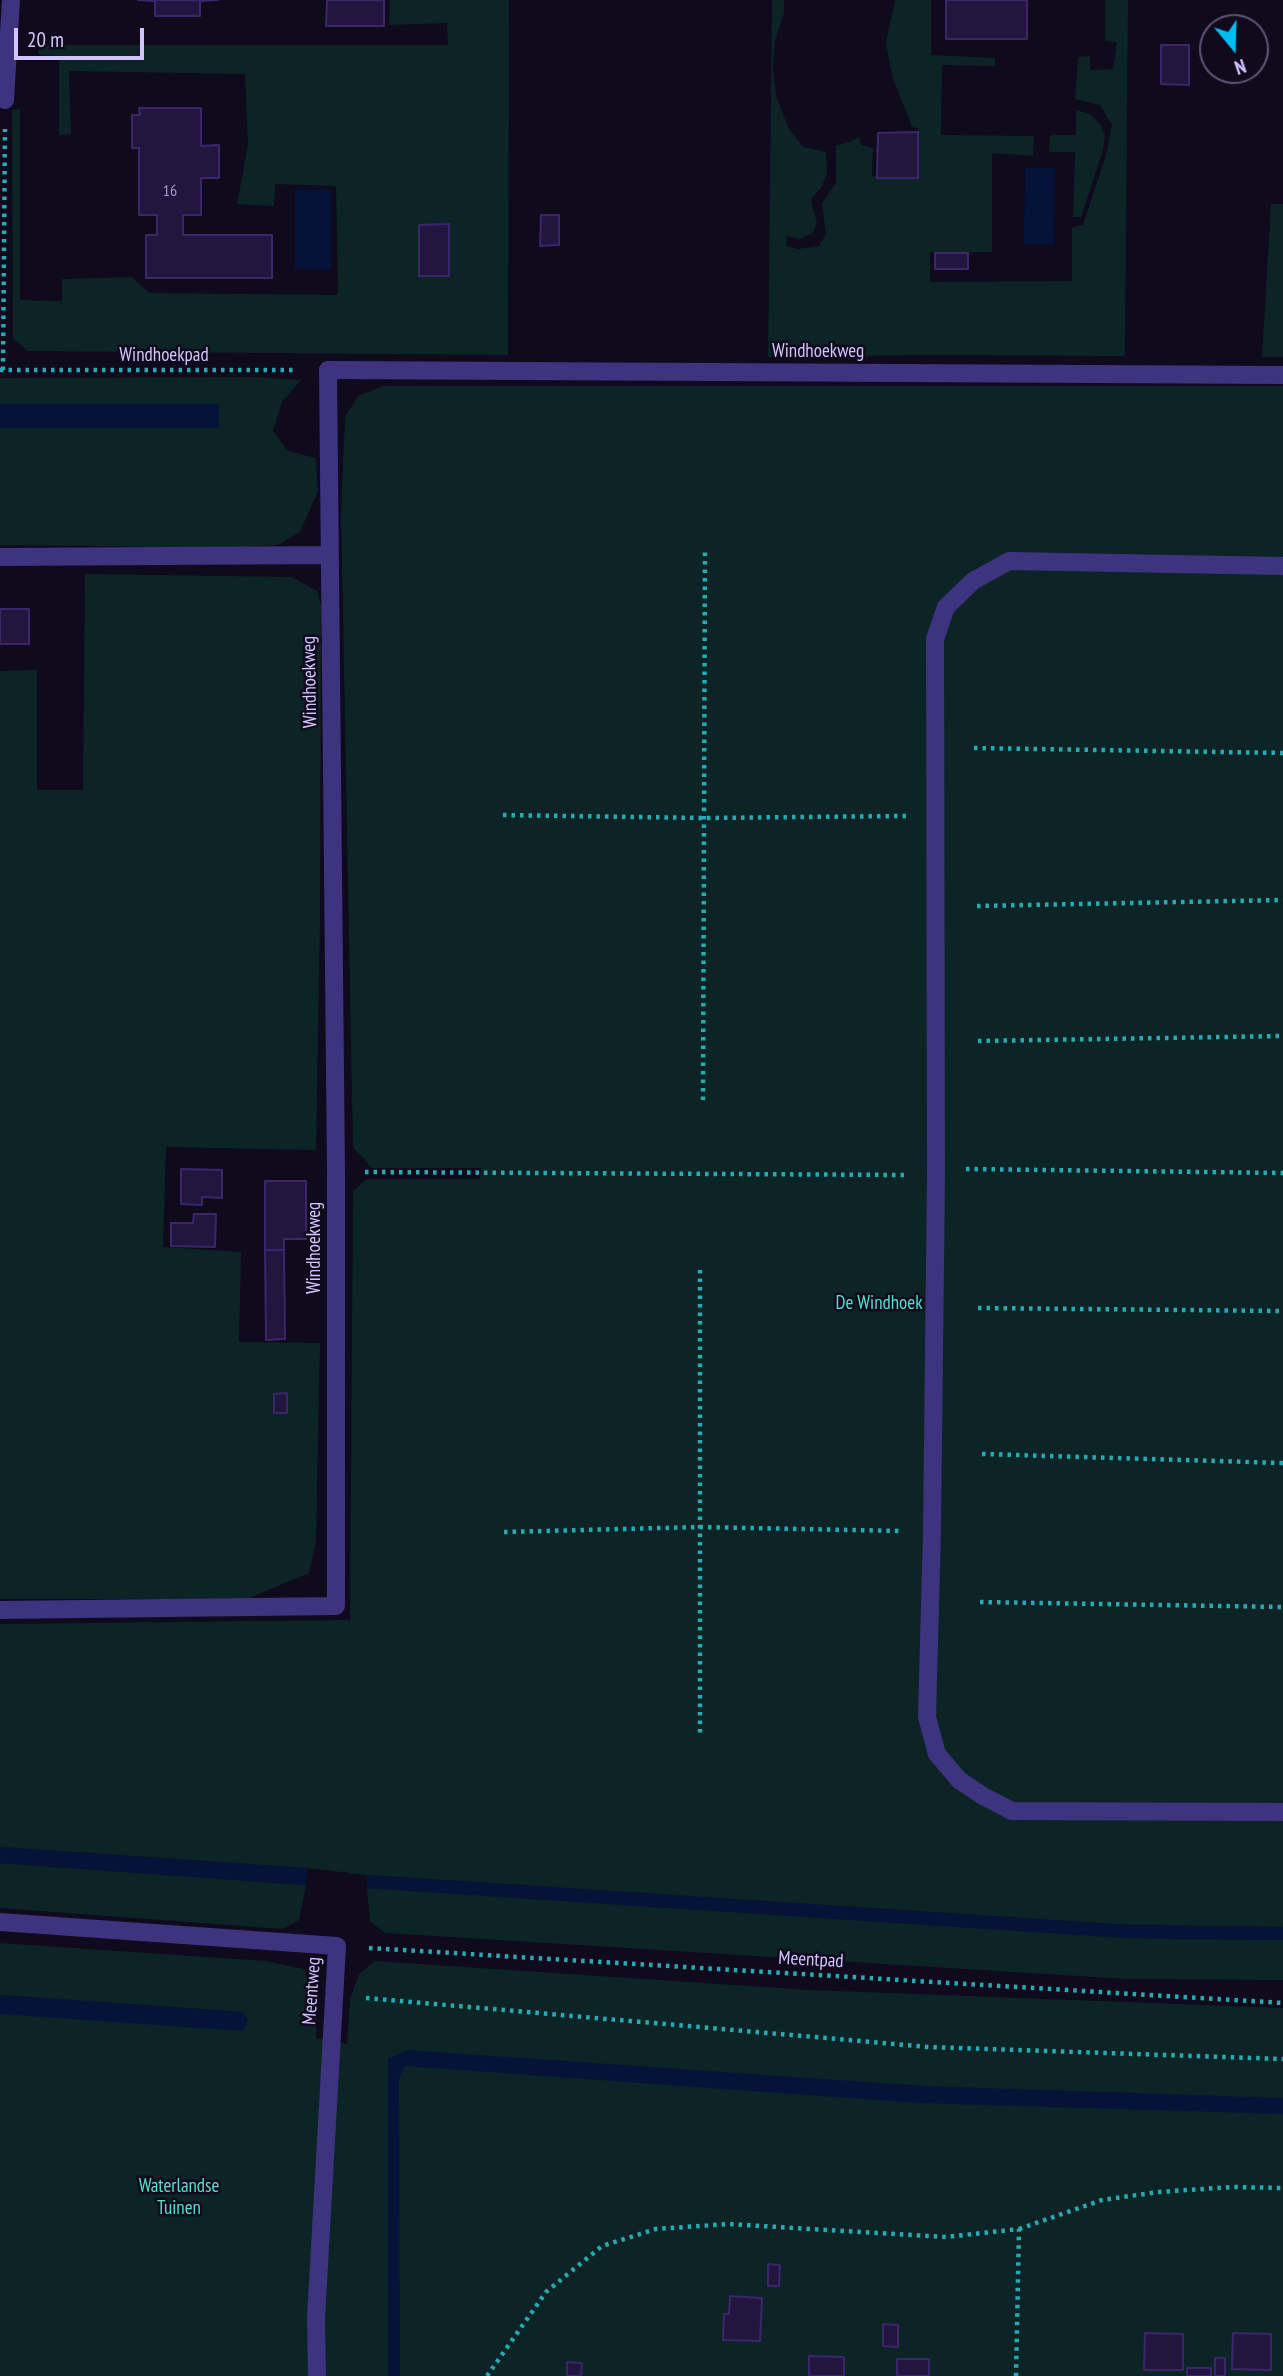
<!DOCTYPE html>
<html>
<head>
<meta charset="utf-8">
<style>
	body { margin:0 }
	#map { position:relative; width:1283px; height:2376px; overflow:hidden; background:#0f0a1c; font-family:"PT Sans Narrow",sans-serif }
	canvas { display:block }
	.north { position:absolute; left:1199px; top:14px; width:70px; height:70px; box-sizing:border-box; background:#0f0a1c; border:2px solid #5d5577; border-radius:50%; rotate:161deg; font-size:19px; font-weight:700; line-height:28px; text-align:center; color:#d2c5ff }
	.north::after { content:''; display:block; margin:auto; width:24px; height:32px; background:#00bdf0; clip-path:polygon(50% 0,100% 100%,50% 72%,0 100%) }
	.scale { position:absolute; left:14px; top:28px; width:130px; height:32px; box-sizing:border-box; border:4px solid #d2c5ff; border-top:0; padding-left:9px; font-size:21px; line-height:24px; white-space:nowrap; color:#d2c5ff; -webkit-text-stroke:5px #0f0a1c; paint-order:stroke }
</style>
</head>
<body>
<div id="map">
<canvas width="1283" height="2376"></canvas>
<div class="north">N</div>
<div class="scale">20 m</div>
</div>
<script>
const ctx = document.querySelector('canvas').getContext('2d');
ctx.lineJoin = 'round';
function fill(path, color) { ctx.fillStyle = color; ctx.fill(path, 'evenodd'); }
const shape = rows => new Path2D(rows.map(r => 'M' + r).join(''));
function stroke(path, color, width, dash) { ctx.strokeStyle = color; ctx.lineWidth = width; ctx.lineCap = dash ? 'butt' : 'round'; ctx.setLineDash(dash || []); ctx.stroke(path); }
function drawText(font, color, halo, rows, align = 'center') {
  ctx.font = font + ' "PT Sans Narrow",sans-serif'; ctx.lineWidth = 5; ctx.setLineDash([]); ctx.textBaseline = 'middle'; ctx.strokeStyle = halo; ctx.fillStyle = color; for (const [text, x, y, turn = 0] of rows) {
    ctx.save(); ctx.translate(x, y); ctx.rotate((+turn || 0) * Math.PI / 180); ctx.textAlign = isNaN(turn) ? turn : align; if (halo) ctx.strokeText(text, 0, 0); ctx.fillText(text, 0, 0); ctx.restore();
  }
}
fill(shape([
	[390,0,509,0,508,355,27,351,13,338,12,110,20,109,20,300,62,301,62,279,132,277,149,293,338,295,336,186,275,184,274,206,237,204,248,145,245,74,69,71,71,134,59,135,59,56,39,55,38,45,448,45,447,23,389,25],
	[772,0,784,0,784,13,775,40,773,71,776,96,789,129,803,147,826,152,827,174,821,188,811,199,817,224,812,234,799,239,787,236,786,246,798,249,819,246,826,234,822,203,836,183,836,145,849,142,859,137,861,145,873,148,872,176,918,178,918,128,912,127,892,76,886,43,895,0,931,0,931,55,995,58,995,66,942,65,941,135,1034,136,1033,156,992,153,992,252,930,252,930,282,1072,281,1072,227,1083,225,1106,155,1112,125,1100,105,1075,99,1078,57,1090,56,1090,70,1113,69,1117,42,1105,41,1105,0,1128,0,1125,356,929,355,768,357],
	[1076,110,1090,114,1100,124,1105,135,1103,150,1081,217,1073,217,1075,152,1049,152,1050,135,1076,135],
	[1271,204,1283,204,1283,357,1262,357],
	[255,377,301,380,282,402,273,431,288,451,316,458,318,491,300,532,278,545,229,548,0,545,0,428,219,427,219,404,0,404,0,378],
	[383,386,1283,386,1283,1927,1129,1925,367,1875,307,1868,0,1847,0,1624,350,1620,353,1191,367,1179,480,1179,481,1168,372,1168,353,1147,341,512,345,417,358,396],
	[85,574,292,577,317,591,321,605,320,922,316,1150,166,1147,163,1247,241,1252,239,1342,320,1343,316,1541,309,1573,247,1599,0,1599,0,671,37,670,37,790,83,790],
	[0,1863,306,1885,299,1920,282,1929,0,1908],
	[367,1888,1127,1938,1283,1940,1283,1980,1127,1979,385,1933,370,1921],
	[0,1943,266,1961,303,1969,318,2001,316,2038,347,2044,350,1999,359,1974,375,1961,810,1990,1283,2008,1283,2376,0,2376,0,2006,248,2021,243,2012,0,1995]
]), '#0d2426');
fill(shape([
	[1025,168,1055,168,1054,244,1024,244],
	[295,189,331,190,331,270,295,269],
	[0,404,219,404,219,428,0,428],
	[0,1847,307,1868,306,1885,0,1863],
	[367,1875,1129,1925,1283,1927,1283,1940,1127,1938,367,1888],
	[0,1995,243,2012,248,2021,243,2031,0,2014],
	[407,2050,925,2086,1283,2098,1283,2114,919,2103,405,2066,399,2080,400,2376,388,2376,388,2059]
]), '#061339');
const building = shape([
	[218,0,200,1,200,16,155,16,155,1,138,0,218,0],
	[327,0,384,0,384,26,326,26,327,0],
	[946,0,1027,0,1027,39,946,39,946,0],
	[1161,45,1189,45,1189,85,1161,84,1161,45],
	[139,108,201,108,201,146,219,145,219,178,201,178,201,215,183,215,183,235,272,235,272,278,146,278,146,235,157,235,157,215,139,215,139,148,132,148,132,115,140,115,139,108],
	[918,132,918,178,877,178,878,133,918,132],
	[541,215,559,215,559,245,540,246,541,215],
	[449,224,449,276,419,276,419,225,449,224],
	[935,253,968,253,968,269,935,269,935,253],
	[0,609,29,609,29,644,0,644,0,609],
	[181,1169,222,1170,222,1198,202,1197,202,1205,181,1204,181,1169],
	[265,1181,306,1181,306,1239,284,1239,284,1250,265,1250,265,1181],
	[194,1214,216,1214,215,1247,171,1246,171,1223,193,1223,194,1214],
	[265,1250,284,1250,285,1339,266,1340,265,1250],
	[287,1393,287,1413,274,1413,274,1394,287,1393],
	[768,2264,780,2265,779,2286,768,2286,768,2264],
	[730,2296,762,2298,760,2341,723,2340,724,2314,729,2314,730,2296],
	[883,2324,898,2325,898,2347,883,2346,883,2324],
	[1145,2333,1183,2334,1183,2370,1144,2370,1145,2333],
	[1233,2333,1271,2334,1271,2370,1232,2369,1233,2333],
	[809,2356,844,2357,844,2376,809,2376,809,2356],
	[1215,2358,1225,2358,1225,2376,1215,2376,1215,2358],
	[897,2359,929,2359,929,2376,897,2376,897,2359],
	[567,2362,582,2363,581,2376,567,2376,567,2362],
	[1187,2368,1211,2368,1211,2376,1187,2376,1187,2368]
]);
fill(building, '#22163e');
stroke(building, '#3c266b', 2);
stroke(shape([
	[0,370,297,370],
	[3,370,5,129],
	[974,748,1283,753],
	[503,815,703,818,906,816],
	[977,906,1283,900],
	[978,1041,1283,1036],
	[703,1100,705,549],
	[966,1169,1283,1173],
	[365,1172,905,1175],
	[700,1270,700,1735],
	[978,1308,1283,1311],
	[982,1454,1283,1463],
	[504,1532,700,1527,903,1531],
	[980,1602,1283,1607],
	[369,1948,1283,2003],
	[366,1998,929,2047,1283,2059],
	[1019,2229,1102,2200,1158,2192,1232,2187,1283,2188],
	[487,2376,546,2292,602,2246,656,2229,728,2224,946,2237,1019,2229,1016,2376]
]), '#27aab1', 4.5, [3.5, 5]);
stroke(shape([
	[0,557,329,555],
	[1283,566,1009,561,973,581,946,607,935,639,936,1175,932,1531,927,1717,937,1754,959,1780,983,1796,1012,1811,1283,1812],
	[0,1610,336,1606,336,1171,328,370]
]), '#3e337e', 18);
stroke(shape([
	[5,100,11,0],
	[328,370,1283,375],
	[0,1922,337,1946,316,2318,317,2376]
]), '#3e337e', 18);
drawText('16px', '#a699cf', null, [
	["16",170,191]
]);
drawText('19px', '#d2c5ff', '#0f0a1c', [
	["Windhoekweg",818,352],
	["Windhoekpad",164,356],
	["Windhoekweg",310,682,-91],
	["Windhoekweg",315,1248,-90],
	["Meentpad",811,1960,3],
	["Meentweg",312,1991,-86]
]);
drawText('19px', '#4de3cf', '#0f0a1c', [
	["De Windhoek",879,1304],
	["Waterlandse",179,2187],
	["Tuinen",179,2209]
]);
</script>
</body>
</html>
